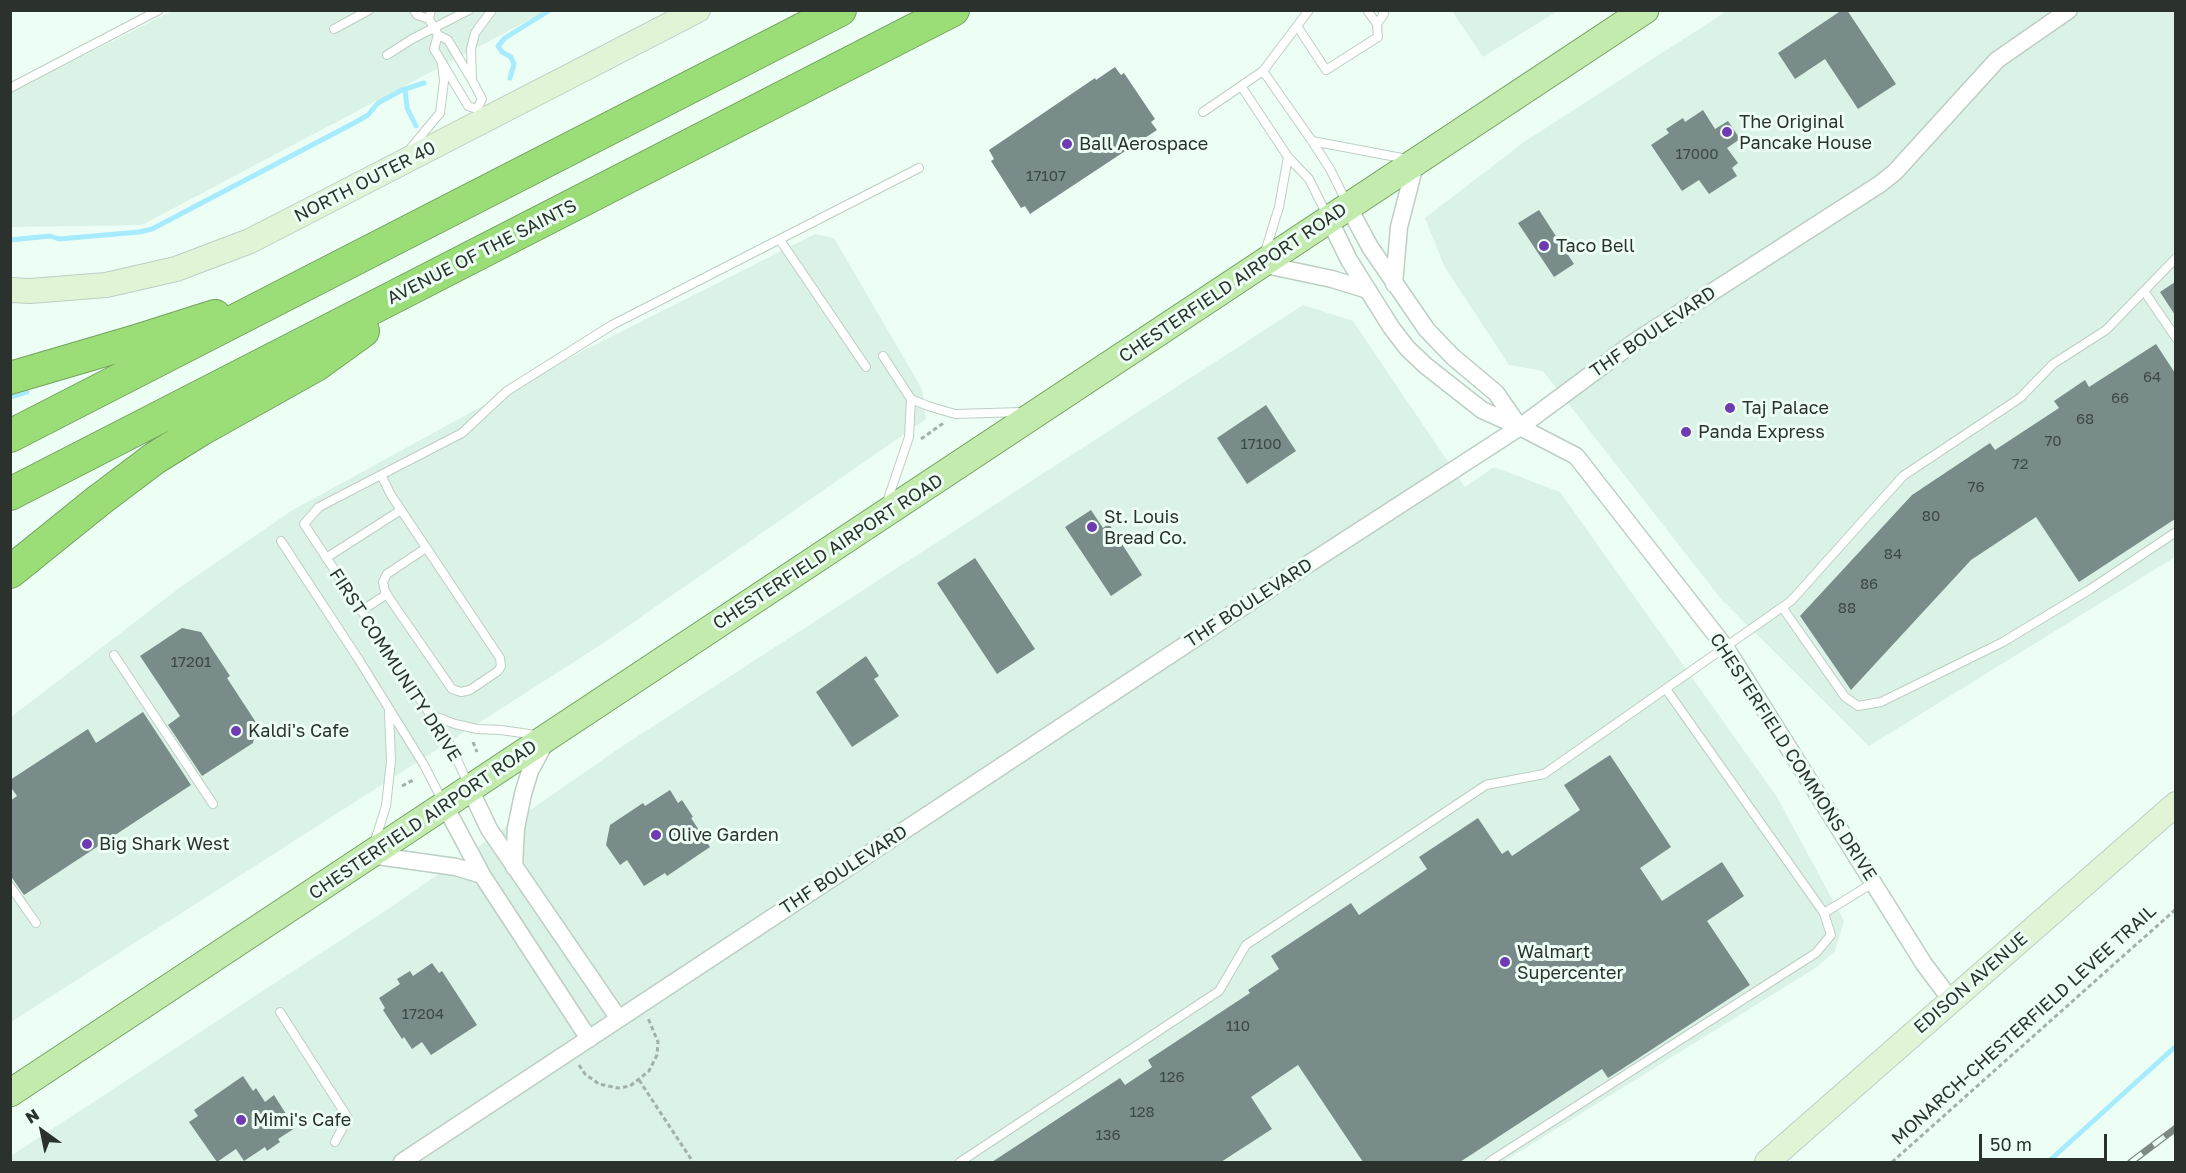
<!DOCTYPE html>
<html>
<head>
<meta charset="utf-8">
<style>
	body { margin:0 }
	#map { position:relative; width:2186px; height:1173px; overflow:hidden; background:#edfff5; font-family:"Golos Text",sans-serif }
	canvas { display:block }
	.frame { position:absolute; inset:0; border:12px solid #2b322e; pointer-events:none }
	.north { position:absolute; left:12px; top:1101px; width:60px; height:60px; -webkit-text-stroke:4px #edfff5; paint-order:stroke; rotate:327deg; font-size:16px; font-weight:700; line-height:24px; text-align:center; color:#2b322e }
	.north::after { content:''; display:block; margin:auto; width:21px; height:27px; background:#2b322e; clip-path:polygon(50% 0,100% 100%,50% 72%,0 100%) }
	.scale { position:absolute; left:1979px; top:1134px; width:128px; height:27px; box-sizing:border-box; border:3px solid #2b322e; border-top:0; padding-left:8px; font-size:18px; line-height:21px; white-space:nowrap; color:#2b322e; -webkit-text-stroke:4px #edfff5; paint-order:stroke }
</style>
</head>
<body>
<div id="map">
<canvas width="2186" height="1173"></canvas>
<div class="frame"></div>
<div class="north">N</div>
<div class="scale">50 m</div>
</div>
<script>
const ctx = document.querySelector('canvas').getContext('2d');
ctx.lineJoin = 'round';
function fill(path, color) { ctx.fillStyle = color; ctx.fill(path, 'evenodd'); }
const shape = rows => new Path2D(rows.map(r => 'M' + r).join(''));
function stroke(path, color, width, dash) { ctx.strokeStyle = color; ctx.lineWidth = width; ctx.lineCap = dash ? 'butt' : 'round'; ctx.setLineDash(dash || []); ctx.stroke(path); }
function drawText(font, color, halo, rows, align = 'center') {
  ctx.font = font + ' "Golos Text",sans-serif'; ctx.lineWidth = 6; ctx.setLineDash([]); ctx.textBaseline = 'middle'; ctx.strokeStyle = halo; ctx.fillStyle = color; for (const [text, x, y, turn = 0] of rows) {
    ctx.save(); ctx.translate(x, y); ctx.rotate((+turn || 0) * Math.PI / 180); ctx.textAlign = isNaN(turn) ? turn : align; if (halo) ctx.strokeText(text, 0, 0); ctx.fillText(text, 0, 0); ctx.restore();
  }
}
fill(shape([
	[172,11,546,11,142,225,11,227,10,93],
	[1452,11,1558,11,1483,57],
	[1727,11,2175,11,2175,557,1869,746,1721,599,1543,371,1509,365,1444,266,1425,218,1524,142],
	[815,234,834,238,922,389,926,419,602,644,11,1022,11,717,182,586,291,511,577,354],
	[1303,305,1353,321,1465,487,1494,467,1560,492,1777,797,1844,921,1835,951,1817,967,1503,1162,11,1162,11,1156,388,909,621,747]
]), '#daf3e6');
stroke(shape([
	[510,78,514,64,511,57,502,52,498,46,505,38,550,10],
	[405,89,407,108,416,126],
	[10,240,50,236,59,239,139,232,152,229,354,123,368,115,378,103,402,90,424,83],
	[10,397,27,392],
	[2048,1162,2176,1046]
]), '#a7ebff', 5);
fill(shape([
	[1842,10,1847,10,1896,84,1858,109,1825,59,1795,79,1778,53],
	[1115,67,1121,75,1124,73,1155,119,1151,122,1157,130,1030,214,1025,206,1021,208,991,161,994,159,989,150,1095,78,1096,80],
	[1703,110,1715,129,1728,121,1740,139,1727,148,1738,163,1732,168,1737,176,1709,194,1699,180,1682,191,1651,145,1669,133,1666,129,1683,118,1685,122],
	[1539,210,1574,264,1554,277,1518,223],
	[2175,282,2175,315,2160,292],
	[2156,344,2175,373,2175,519,2079,582,2036,517,1971,560,1851,690,1800,616,1912,495,1990,443,1995,450,2059,408,2054,401,2085,380,2089,387],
	[1266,405,1296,451,1247,484,1217,438],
	[1091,510,1103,528,1109,524,1142,575,1111,596,1065,527],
	[975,558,1035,649,997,674,937,583],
	[182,628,201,632,230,676,227,678,257,724,253,743,202,776,168,725,180,716,140,656],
	[866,656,879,676,874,679,899,716,852,747,816,692],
	[143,712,191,785,24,895,10,875,10,801,17,796,10,786,10,780,88,729,96,743],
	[1610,755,1671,847,1640,868,1662,901,1722,862,1744,896,1707,921,1750,985,1622,1069,1608,1078,1602,1069,1460,1162,1363,1162,1298,1065,1251,1097,1272,1129,1221,1162,992,1162,1120,1078,1125,1085,1152,1067,1148,1060,1250,993,1248,990,1279,969,1271,956,1351,903,1359,915,1427,869,1419,857,1478,818,1502,854,1508,850,1512,856,1580,810,1564,785],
	[670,790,678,803,682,800,693,817,691,818,710,847,667,876,665,873,644,886,627,860,620,865,606,845,610,825,643,803,645,806],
	[432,963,439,973,442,971,477,1025,431,1055,422,1042,412,1049,404,1037,402,1039,383,1010,385,1008,379,998,400,984,397,979,410,971,413,976],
	[243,1076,253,1091,256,1088,265,1102,274,1095,295,1128,278,1139,280,1142,267,1151,265,1147,244,1161,236,1149,217,1162,189,1122,198,1116,194,1110]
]), '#798c8a');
const lane = shape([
	[414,10,417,15,429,19],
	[431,10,429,19,438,35,448,40,470,77],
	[1377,24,1384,14,1382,10],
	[1297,26,1326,70,1378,37,1377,24,1367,10],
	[334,29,369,10],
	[438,35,434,49,468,106,477,109,480,113],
	[387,55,412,39,469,10],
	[1263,71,1312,141,1330,169,1347,203],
	[1241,86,1288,157,1309,179,1327,215],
	[10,88,159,10],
	[477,109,482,99,472,80,471,49,475,33,492,10],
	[1203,112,1263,71,1309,10],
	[1312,141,1407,159],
	[410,149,440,113,444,81,442,64],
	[780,240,866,367],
	[1265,252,1279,207,1288,157],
	[2144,291,2176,338],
	[883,356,911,399,928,406,955,414,1022,412],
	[381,475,391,495,500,658,501,666,498,671,470,690,461,692,452,689,385,592,383,582,387,574,426,548],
	[887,502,909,437,911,399],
	[281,541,359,660,424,765,443,802],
	[326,558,401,510],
	[1782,607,1845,697,1858,706,1881,702,2003,642,2089,590,2176,532],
	[361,611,387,594],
	[114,655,213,804],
	[1666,689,1824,913],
	[429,714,455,724,477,729,501,730,536,735],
	[468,784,451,746,304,524,319,507,462,433,507,391,612,325,919,168],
	[374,844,386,806,391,761,389,712],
	[10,886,36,923],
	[280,1012,348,1118,335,1142],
	[960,1162,1219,991,1246,945,1486,785,1544,774,1791,601,1903,476,2020,398,2053,364,2106,330,2176,258],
	[1489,1162,1816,953,1831,935,1824,913,1873,883]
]);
const street = shape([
	[1348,206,1370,247,1427,330,1453,357,1496,393,1519,426],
	[1329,219,1349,260,1391,327,1407,348,1426,366,1482,410,1520,427,1576,456,1726,648,1924,964,1951,1000],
	[1261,264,1332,279,1368,290],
	[1394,284,1399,227,1416,161],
	[470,789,489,829,619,1019],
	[443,802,482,875,589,1039],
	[370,855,456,867,482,875],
	[514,867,516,828,523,794,530,771,546,741],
	[402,1162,1282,581,1520,427,1636,341,1880,184,1895,172,1997,60,2069,10]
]);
const secondary = shape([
	[10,290,30,291,106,285,176,269,250,241,698,10],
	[1767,1162,2176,804]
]);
const primary = shape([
	[10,1093,1645,10]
]);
const highway = shape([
	[10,378,136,341,215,316],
	[10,436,840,10],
	[10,494,953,10],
	[10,572,98,501,155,458,200,430,316,365,363,331]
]);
stroke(lane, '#bdcec5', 10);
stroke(street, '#bdcec5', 19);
stroke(secondary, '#bdcec5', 26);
stroke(primary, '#74a25e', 29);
stroke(highway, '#74a25e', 34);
stroke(shape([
	[921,439,945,422],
	[473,742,477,752],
	[402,786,415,779],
	[579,1065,585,1074,599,1084,618,1088,630,1086,649,1071,657,1055,658,1042,648,1018],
	[639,1080,693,1162],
	[1892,1162,2176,909]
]), '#a3b1a9', 3, [4.5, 3]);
stroke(lane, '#fff', 8);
stroke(street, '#fff', 16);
stroke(secondary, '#e1f5d6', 24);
stroke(primary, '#c3ebae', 27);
stroke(highway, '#9bde78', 32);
const rail = shape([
	[2131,1162,2176,1128]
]);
stroke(rail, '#7e8983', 7);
stroke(rail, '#edfff5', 4.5, [14]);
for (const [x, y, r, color] of [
	[1727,132,6,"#703bb2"],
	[1067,144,6,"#703bb2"],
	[1544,246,6,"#703bb2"],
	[1730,408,6,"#703bb2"],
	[1686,432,6,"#703bb2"],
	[1092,527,6,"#703bb2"],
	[236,731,6,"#703bb2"],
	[656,835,6,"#703bb2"],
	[87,844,6,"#703bb2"],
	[1505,962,6,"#703bb2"],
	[241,1120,6,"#703bb2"]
]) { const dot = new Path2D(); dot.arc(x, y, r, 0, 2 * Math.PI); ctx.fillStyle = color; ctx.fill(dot); stroke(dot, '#edfff5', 2); }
drawText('15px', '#3e4845', null, [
	["17000",1697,154],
	["17107",1046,176],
	["64",2152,377],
	["66",2120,398],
	["68",2085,419],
	["70",2053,441],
	["17100",1261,444],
	["72",2020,464],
	["76",1976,487],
	["80",1931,516],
	["84",1893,554],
	["86",1869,584],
	["88",1847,608],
	["17201",191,662],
	["17204",423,1014],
	["110",1238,1026],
	["126",1172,1077],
	["128",1142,1112],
	["136",1108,1135]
]);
drawText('18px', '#2b322e', '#edfff5', [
	["The Original",1739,122],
	["Pancake House",1739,143],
	["Ball Aerospace",1079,144],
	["Taco Bell",1556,246],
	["Taj Palace",1742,408],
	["Panda Express",1698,432],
	["St. Louis",1104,517],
	["Bread Co.",1104,538],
	["Kaldi's Cafe",248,731],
	["Olive Garden",668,835],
	["Big Shark West",99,844],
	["Walmart",1517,952],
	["Supercenter",1517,973],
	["Mimi's Cafe",253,1120]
], 'left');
drawText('18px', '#2b322e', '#edfff5', [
	["NORTH OUTER 40",365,182,-27],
	["AVENUE OF THE SAINTS",482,252,-27],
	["CHESTERFIELD AIRPORT ROAD",1233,283,-34],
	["THF BOULEVARD",1653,332,-34],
	["CHESTERFIELD AIRPORT ROAD",828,552,-33],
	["THF BOULEVARD",1249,603,-33],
	["FIRST COMMUNITY DRIVE",395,665,57],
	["CHESTERFIELD COMMONS DRIVE",1793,757,57],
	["CHESTERFIELD AIRPORT ROAD",423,820,-34],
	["THF BOULEVARD",844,870,-33],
	["EDISON AVENUE",1971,983,-41],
	["MONARCH-CHESTERFIELD LEVEE TRAIL",2024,1025,-42]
]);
</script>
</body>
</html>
